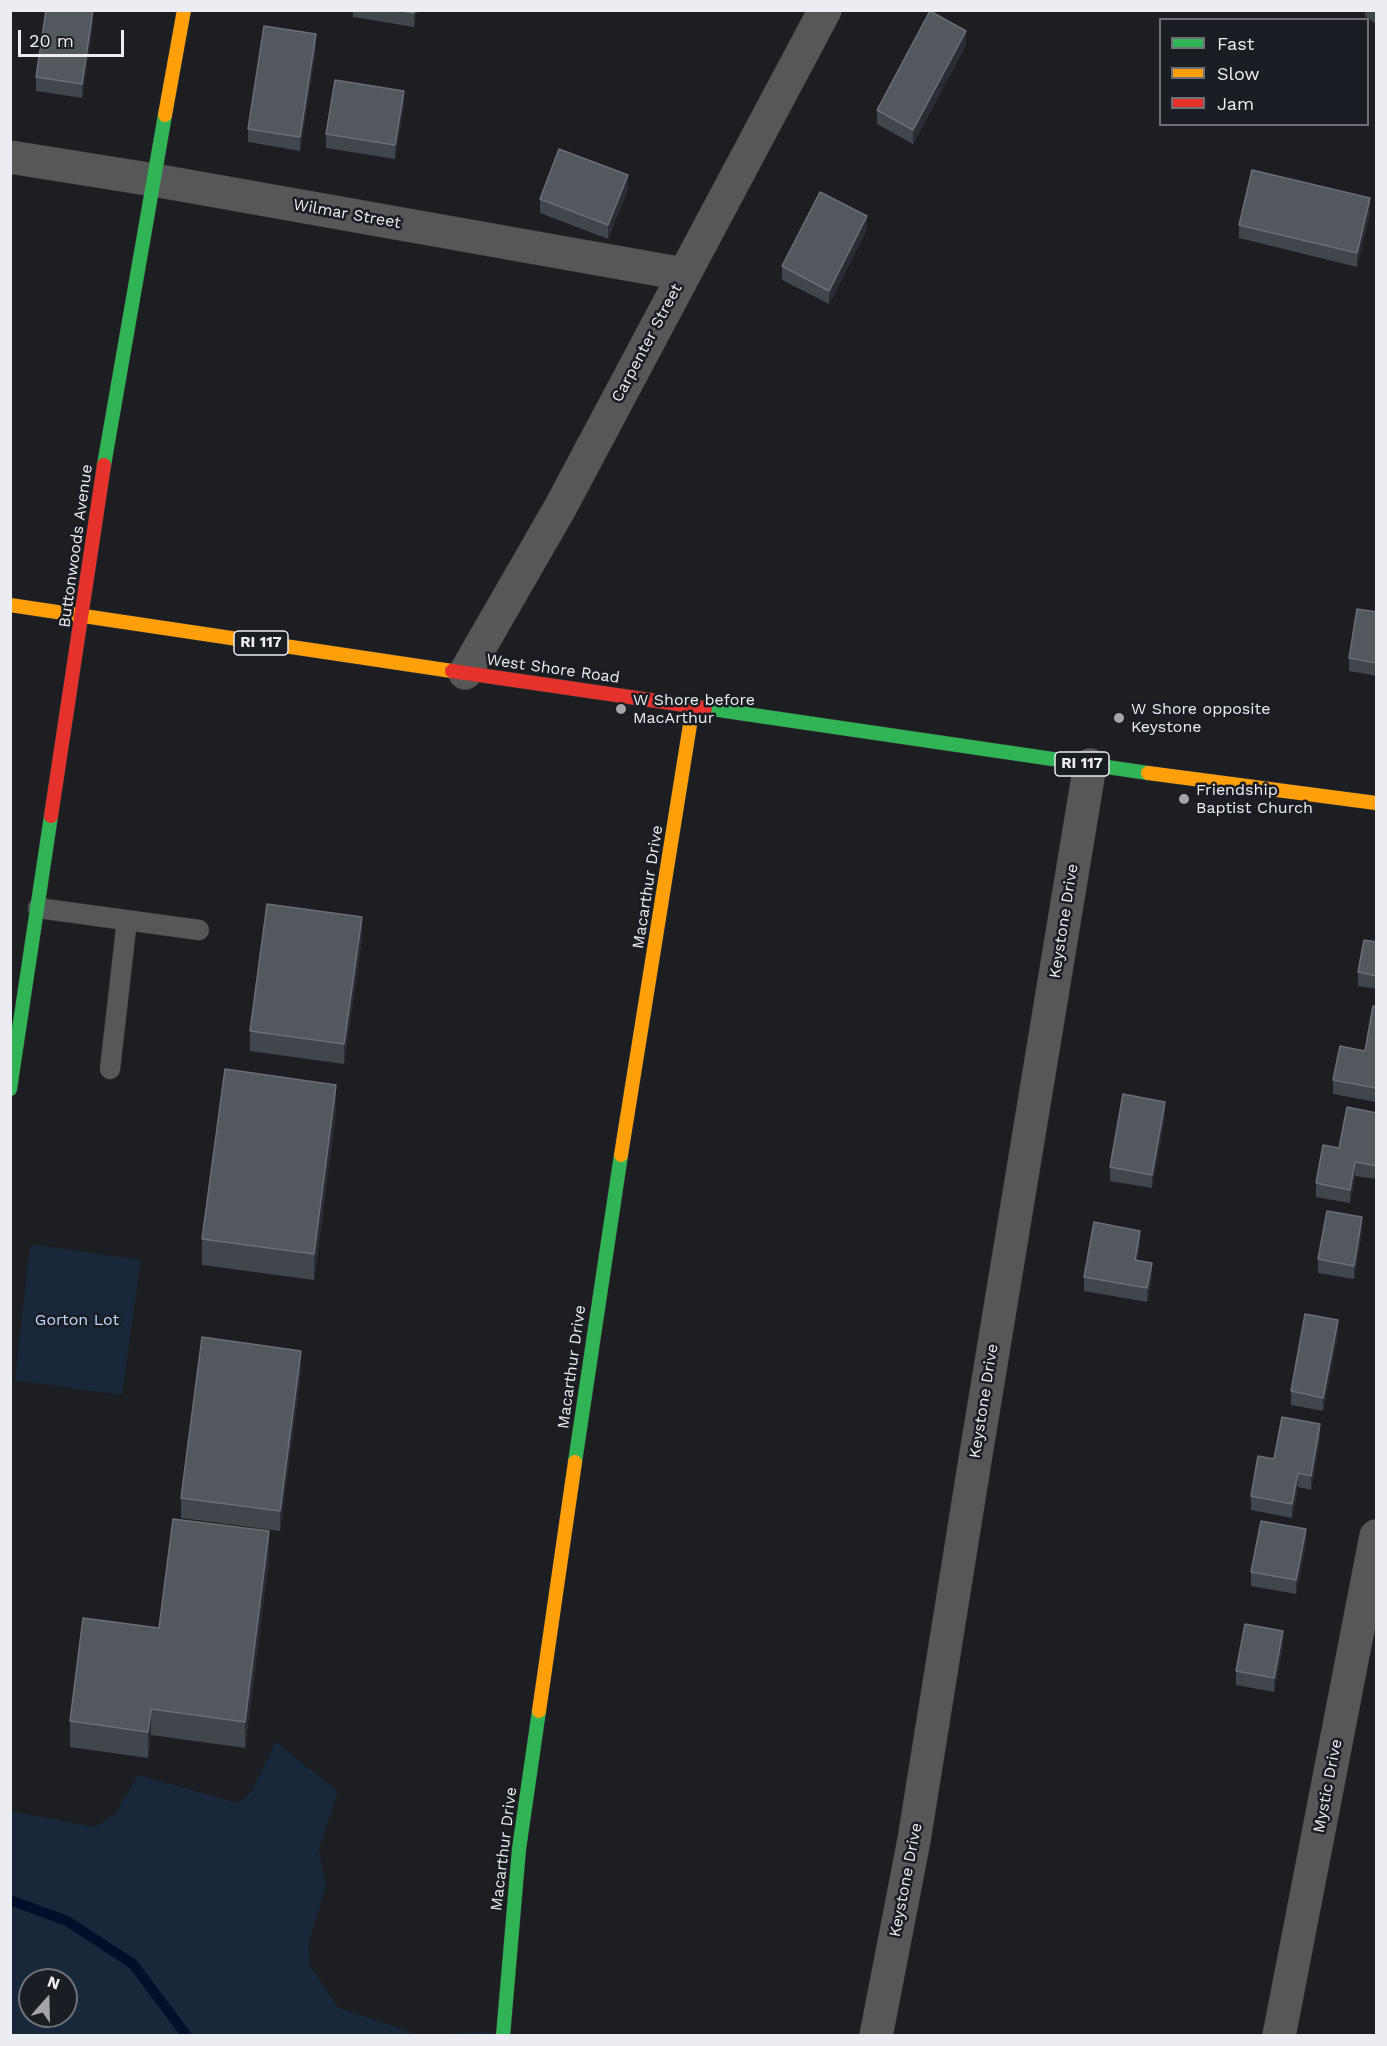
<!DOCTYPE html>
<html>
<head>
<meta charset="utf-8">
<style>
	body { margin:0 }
	#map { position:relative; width:1387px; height:2046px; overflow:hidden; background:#1c1e21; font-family:"Work Sans",sans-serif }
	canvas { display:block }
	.frame { position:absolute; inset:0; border:12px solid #ebedf2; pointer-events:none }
	.legend { position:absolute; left:1159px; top:18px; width:210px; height:108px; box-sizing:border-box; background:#1a1d23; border:2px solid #6e7076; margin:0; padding:8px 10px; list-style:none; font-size:18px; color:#ebedf2 }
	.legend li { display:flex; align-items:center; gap:12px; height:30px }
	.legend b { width:30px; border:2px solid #6e7076 }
	.north { position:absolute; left:18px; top:1968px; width:60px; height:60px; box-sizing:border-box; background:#1a1d23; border:2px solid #6e7076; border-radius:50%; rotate:20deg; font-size:16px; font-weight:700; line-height:24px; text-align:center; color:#ebedf2 }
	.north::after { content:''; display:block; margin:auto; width:21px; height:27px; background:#a3a5a9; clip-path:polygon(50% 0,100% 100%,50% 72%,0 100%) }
	.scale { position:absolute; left:18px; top:30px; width:106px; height:27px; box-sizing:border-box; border:3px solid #ebedf2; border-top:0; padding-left:8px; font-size:18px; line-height:21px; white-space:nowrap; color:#ebedf2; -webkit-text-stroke:4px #1a1d23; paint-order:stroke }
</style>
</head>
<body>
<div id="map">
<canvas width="1387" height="2046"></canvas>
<div class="frame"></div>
<ul class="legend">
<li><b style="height:8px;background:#30b455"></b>Fast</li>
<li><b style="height:8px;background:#ff9f0a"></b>Slow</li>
<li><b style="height:8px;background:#e5322d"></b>Jam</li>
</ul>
<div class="north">N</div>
<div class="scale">20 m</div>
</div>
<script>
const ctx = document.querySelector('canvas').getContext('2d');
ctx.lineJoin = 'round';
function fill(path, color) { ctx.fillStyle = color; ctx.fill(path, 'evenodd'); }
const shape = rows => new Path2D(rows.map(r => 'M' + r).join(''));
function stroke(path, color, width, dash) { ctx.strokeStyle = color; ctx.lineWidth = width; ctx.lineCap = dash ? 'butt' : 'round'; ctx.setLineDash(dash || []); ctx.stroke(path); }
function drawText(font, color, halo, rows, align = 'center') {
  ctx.font = font + ' "Work Sans",sans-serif'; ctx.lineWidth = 5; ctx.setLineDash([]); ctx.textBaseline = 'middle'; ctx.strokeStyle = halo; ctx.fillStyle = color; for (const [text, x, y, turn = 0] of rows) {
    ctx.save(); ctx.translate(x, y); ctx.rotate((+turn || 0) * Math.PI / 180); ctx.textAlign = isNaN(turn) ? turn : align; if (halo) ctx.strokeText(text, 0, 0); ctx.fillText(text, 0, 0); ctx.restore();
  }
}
fill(shape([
	[30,1244,141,1260,122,1395,15,1380],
	[276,1742,338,1792,319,1849,326,1886,308,1945,310,1966,338,2008,419,2035,489,2032,495,2035,11,2035,10,1811,94,1827,115,1814,138,1775,238,1803,250,1794],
	[30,1980,66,1980,66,2016,30,2016]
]), '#19273a');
stroke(shape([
	[10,1900,67,1921,133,1964,187,2036]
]), '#030e2a', 10);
const lane = shape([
	[38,908,199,930],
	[110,1069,127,920]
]);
const street = shape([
	[10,157,154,180,683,274],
	[465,673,560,508,825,10],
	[876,2036,914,1840,976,1454,1090,765],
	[1279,2036,1376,1536]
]);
const fast = shape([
	[104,465,165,115],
	[705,708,1148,773],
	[10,1089,51,816],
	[575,1462,621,1155],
	[503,2036,519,1849,539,1711]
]);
const slow = shape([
	[165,115,184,10],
	[10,605,452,671],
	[1148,773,1376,803],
	[621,1155,693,706],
	[539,1711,575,1462]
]);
const jam = shape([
	[452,671,705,708],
	[51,816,104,465]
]);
stroke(lane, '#37393c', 21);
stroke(street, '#37393c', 34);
stroke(fast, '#37393c', 15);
stroke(slow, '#37393c', 15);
stroke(jam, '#37393c', 15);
stroke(lane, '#565759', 20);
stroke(street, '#565759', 33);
stroke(fast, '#30b455', 14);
stroke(slow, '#ff9f0a', 14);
stroke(jam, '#e5322d', 14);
fill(shape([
	[353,10,417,10,414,27,353,17],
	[1365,10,1377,10,1377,25,1365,16],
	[93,24,82,98,36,91,36,77],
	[966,45,913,144,877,124,877,110],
	[316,48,300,151,248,142,248,129],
	[404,104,395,159,326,148,326,134],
	[628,189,608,239,540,213,540,199],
	[1370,212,1357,267,1239,238,1239,225],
	[867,229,829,304,782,280,782,266],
	[1377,612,1377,676,1349,671,1349,658],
	[362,937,344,1064,250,1051,250,1031],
	[1377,942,1377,989,1358,986,1358,972],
	[1377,1007,1376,1102,1333,1094,1333,1080,1365,1051],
	[336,1111,314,1280,202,1265,202,1239],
	[1377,1113,1377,1179,1355,1176,1350,1203,1316,1197,1316,1183,1339,1148],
	[1165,1116,1152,1188,1110,1181,1110,1167],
	[1362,1231,1354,1279,1318,1273,1318,1259],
	[1140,1245,1137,1260,1152,1277,1147,1302,1084,1291,1084,1277],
	[1338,1334,1323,1411,1291,1405,1291,1391],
	[301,1371,280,1531,181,1518,181,1498],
	[1320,1438,1311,1490,1298,1487,1292,1518,1251,1510,1251,1496,1274,1459],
	[1306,1543,1296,1594,1251,1586,1251,1572],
	[269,1557,245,1748,151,1735,148,1758,70,1747,70,1721,159,1628],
	[1283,1645,1274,1692,1236,1685,1236,1671]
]), '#41454c');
fill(shape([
	[93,10,93,24,82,98,82,84],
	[415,10,417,10,414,27,414,13],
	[966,31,966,45,913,144,913,130],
	[316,34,316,48,300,151,300,137],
	[404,91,404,104,395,159,395,145],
	[628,175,628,189,608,239,608,225],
	[1370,198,1370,212,1357,267,1357,253],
	[867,216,867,229,829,304,829,291],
	[362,917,362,937,344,1064,344,1044],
	[336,1085,336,1111,314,1280,314,1254],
	[1165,1102,1165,1116,1152,1188,1152,1175],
	[1355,1162,1355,1176,1350,1203,1350,1190],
	[1362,1217,1362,1231,1354,1279,1354,1266],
	[1140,1231,1140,1245,1135,1273,1135,1260],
	[1152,1263,1152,1277,1147,1302,1147,1288],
	[1338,1320,1338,1334,1323,1411,1323,1398],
	[301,1351,301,1371,280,1531,280,1511],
	[1320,1424,1320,1438,1311,1490,1311,1476],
	[1298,1473,1298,1487,1292,1518,1292,1504],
	[1306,1529,1306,1543,1296,1594,1296,1580],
	[269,1531,269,1557,245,1748,245,1722],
	[1283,1631,1283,1645,1274,1692,1274,1678],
	[151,1709,151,1735,148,1758,148,1732]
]), '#2a2e34');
const building = shape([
	[46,10,93,10,82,84,36,77,46,10],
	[398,10,415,10,414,13,398,10],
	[930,11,966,31,913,130,877,110,930,11],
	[264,26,316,34,300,137,248,129,264,26],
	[335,80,404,91,395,145,326,134,335,80],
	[559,149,628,175,608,225,540,199,559,149],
	[1252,170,1370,198,1357,253,1239,225,1252,170],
	[820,192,867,216,829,291,782,266,820,192],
	[1357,609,1377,612,1377,663,1349,658,1357,609],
	[267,904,362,917,344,1044,250,1031,267,904],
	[1364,940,1377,942,1377,976,1358,972,1364,940],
	[1373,1006,1377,1007,1376,1088,1333,1080,1340,1046,1365,1051,1373,1006],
	[225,1069,336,1085,314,1254,202,1239,225,1069],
	[1123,1094,1165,1102,1152,1175,1110,1167,1123,1094],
	[1347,1107,1377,1113,1377,1166,1355,1162,1350,1190,1316,1183,1323,1145,1339,1148,1347,1107],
	[1327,1211,1362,1217,1354,1266,1318,1259,1327,1211],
	[1094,1222,1140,1231,1135,1260,1152,1263,1147,1288,1084,1277,1094,1222],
	[1305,1314,1338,1320,1323,1398,1291,1391,1305,1314],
	[202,1337,301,1351,280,1511,181,1498,202,1337],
	[1282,1417,1320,1424,1311,1476,1298,1473,1292,1504,1251,1496,1258,1456,1274,1459,1282,1417],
	[173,1519,269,1531,245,1722,151,1709,148,1732,70,1721,83,1618,159,1628,173,1519],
	[1261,1521,1306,1529,1296,1580,1251,1572,1261,1521],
	[1245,1624,1283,1631,1274,1678,1236,1671,1245,1624]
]);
fill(building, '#53575e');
stroke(building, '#6b6e75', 1.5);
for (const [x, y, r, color] of [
	[621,709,6,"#a3a5a9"],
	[1119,718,6,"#a3a5a9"],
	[1184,799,6,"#a3a5a9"]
]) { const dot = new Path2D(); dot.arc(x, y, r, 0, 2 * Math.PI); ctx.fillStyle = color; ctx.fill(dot); stroke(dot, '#1a1d23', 2); }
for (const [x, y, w] of [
	[261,643,54],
	[1082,764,54]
]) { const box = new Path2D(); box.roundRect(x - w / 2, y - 12, w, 24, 4.5); ctx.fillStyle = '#1a1d23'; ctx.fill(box); stroke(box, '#ebedf2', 1.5); }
drawText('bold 15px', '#ebedf2', null, [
	["RI 117",261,643],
	["RI 117",1082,764]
]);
drawText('16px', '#ebedf2', '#1a1d23', [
	["Wilmar Street",347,214,10],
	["Carpenter Street",647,343,-62],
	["Buttonwoods Avenue",76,546,-82],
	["West Shore Road",553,669,8],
	["Macarthur Drive",648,887,-81],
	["Keystone Drive",1064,921,-81],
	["Macarthur Drive",572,1367,-82],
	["Keystone Drive",984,1401,-81],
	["Mystic Drive",1328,1786,-79],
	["Macarthur Drive",504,1849,-83],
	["Keystone Drive",906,1880,-79]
]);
drawText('16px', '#ebedf2', '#1a1d23', [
	["W Shore before",633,700],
	["MacArthur",633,718],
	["W Shore opposite",1131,709],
	["Keystone",1131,727],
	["Friendship",1196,790],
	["Baptist Church",1196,808]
], 'left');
drawText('16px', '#bfd8fd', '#1a1d23', [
	["Gorton Lot",77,1320]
]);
</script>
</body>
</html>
